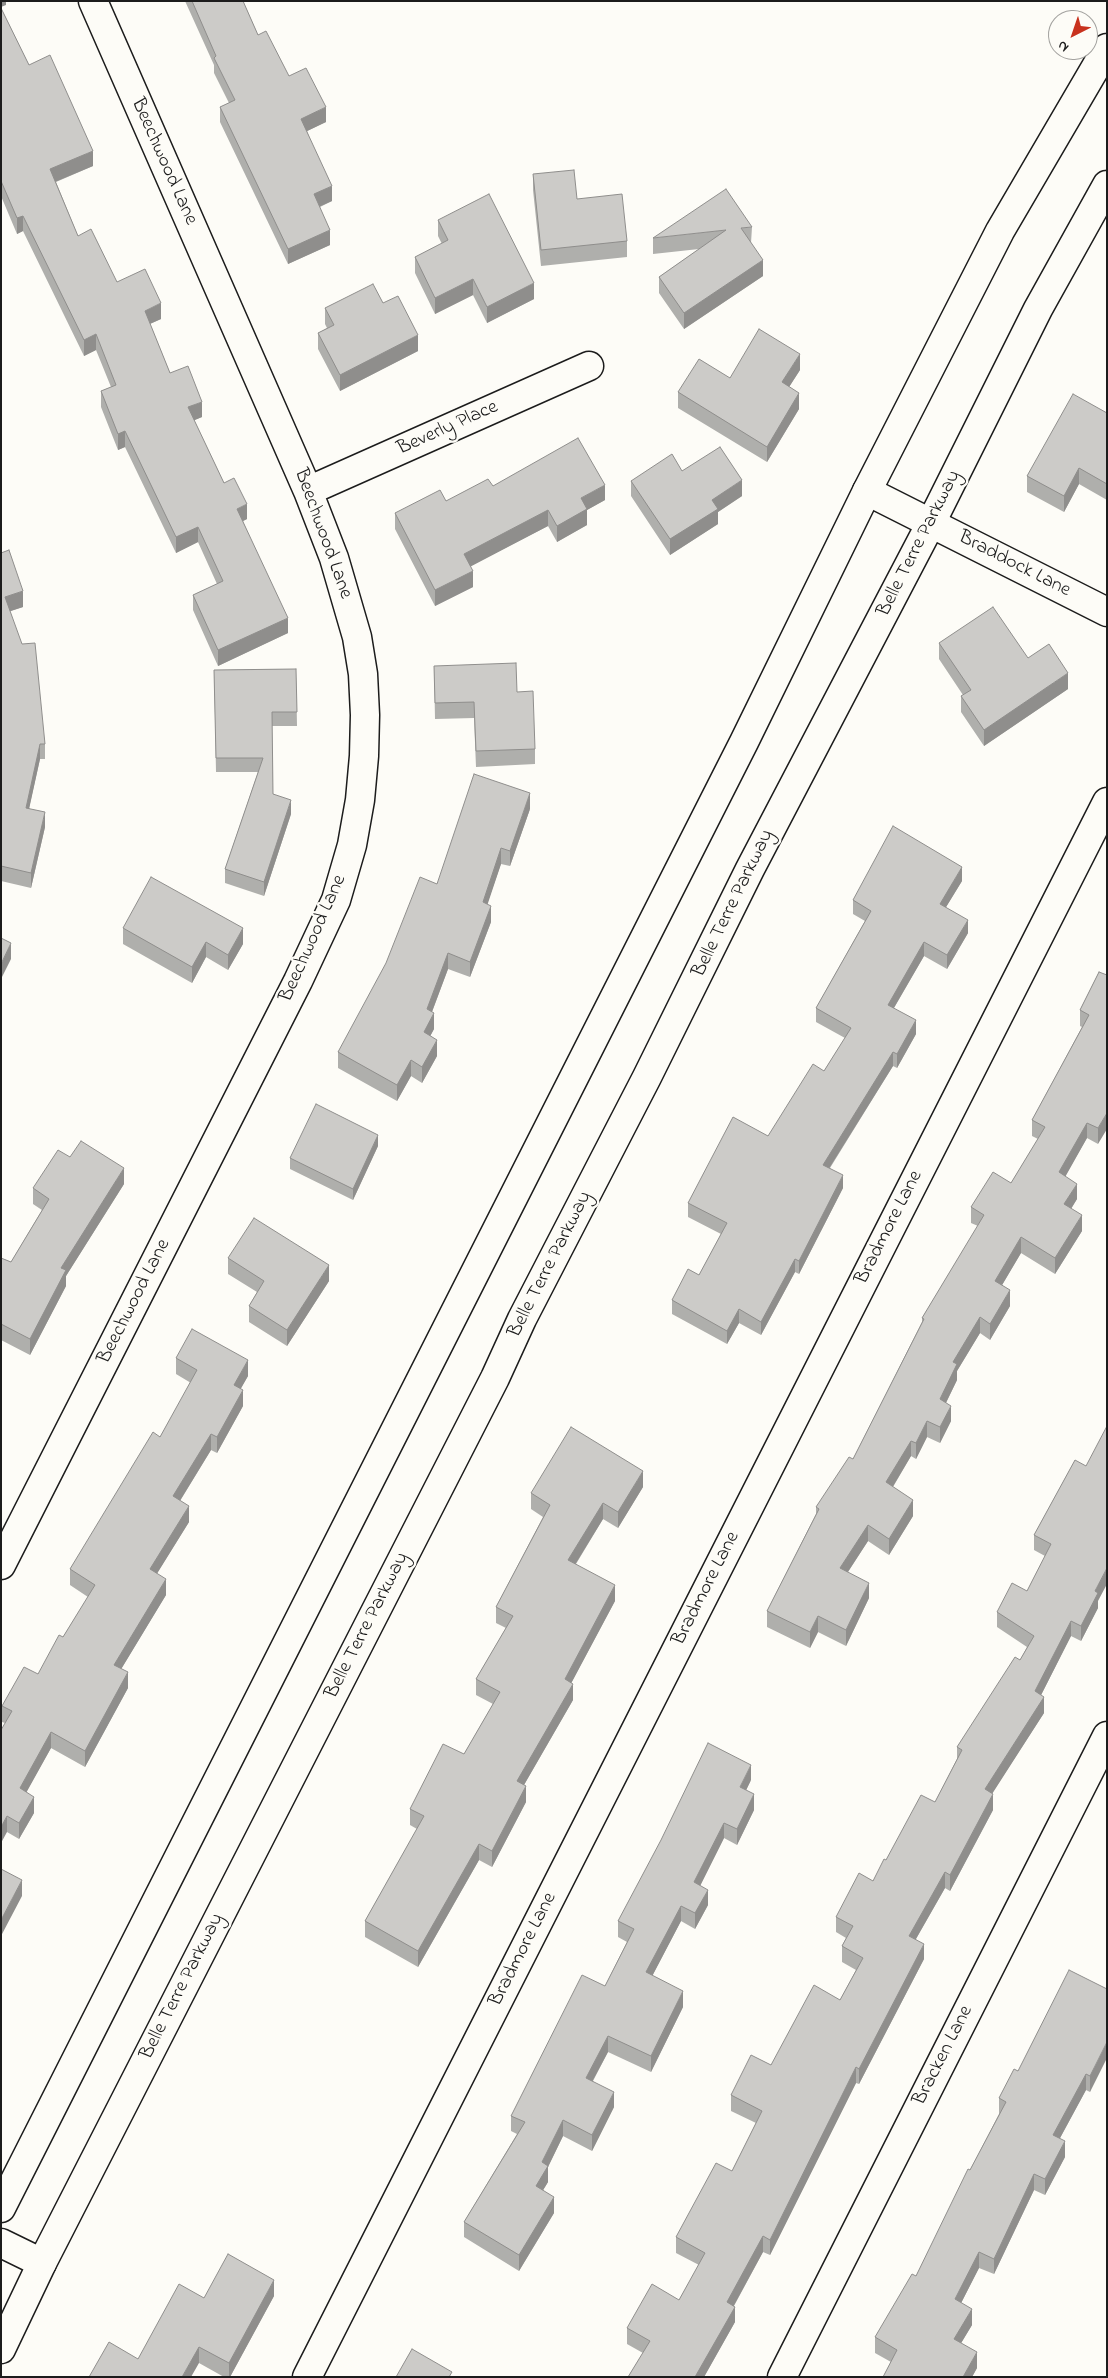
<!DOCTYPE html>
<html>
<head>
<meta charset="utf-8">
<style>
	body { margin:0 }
	#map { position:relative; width:1108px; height:2378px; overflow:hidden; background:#fdfcf7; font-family:"Indie Flower",sans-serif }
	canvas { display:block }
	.frame { position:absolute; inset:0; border:2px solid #1c1c1c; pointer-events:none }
	.north { position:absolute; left:1048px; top:10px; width:50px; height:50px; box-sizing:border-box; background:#fdfcf7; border:1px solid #a3a29f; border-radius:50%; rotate:221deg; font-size:14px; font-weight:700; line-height:20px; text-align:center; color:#1c1c1c }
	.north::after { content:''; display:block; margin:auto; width:18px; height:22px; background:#c8321e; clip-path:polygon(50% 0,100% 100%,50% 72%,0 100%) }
</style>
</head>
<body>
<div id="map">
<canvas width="1108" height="2378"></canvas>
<div class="frame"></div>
<div class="north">N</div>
</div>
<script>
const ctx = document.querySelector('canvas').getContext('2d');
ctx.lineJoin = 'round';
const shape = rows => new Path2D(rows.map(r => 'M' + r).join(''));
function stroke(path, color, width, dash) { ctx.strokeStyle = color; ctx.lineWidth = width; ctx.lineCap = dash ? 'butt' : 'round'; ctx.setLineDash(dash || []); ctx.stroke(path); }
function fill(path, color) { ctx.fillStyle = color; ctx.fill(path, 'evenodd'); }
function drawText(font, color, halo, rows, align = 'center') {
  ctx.font = font + ' "Indie Flower",sans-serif'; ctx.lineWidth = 4.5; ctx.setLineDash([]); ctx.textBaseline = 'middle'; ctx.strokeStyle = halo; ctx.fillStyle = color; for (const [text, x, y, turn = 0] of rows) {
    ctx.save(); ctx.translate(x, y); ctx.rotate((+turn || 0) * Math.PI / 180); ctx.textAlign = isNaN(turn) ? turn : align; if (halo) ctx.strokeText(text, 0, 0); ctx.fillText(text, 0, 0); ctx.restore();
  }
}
const street = shape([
	[308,491,589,366],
	[867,491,1107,612],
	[1,1565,298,981,336,900,352,845,360,800,364,756,365,715,363,674,357,637,334,558,308,491,93,1],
	[1,2243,42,2263],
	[307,2377,1107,802],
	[782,2377,1107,1736]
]);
const secondary = shape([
	[1,2208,744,742,867,491,1000,231,1107,48],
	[1,2349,42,2263,495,1378,522,1319,647,1077,750,869,931,523,1038,309,1107,185]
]);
stroke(street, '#1c1c1c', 31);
stroke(secondary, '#1c1c1c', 31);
stroke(street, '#fdfcf7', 28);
stroke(secondary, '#fdfcf7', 28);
fill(shape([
	[185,1,243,1,258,35,289,76,326,122,307,131,332,201,320,207,330,245,288,264,220,122,220,107,229,103,214,73,214,65],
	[1,8,29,65,93,166,56,182,78,236,117,282,161,319,150,324,170,373,202,417,194,420,224,483,247,519,243,521,288,633,218,666,193,610,193,595,217,584,198,542,176,553,125,447,118,450,101,407,101,391,111,387,96,350,84,356,23,231,17,234,1,196],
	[533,174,577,199,627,241,627,257,541,266,533,190],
	[438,220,534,299,487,323,473,295,435,314,415,273,415,257,442,244,438,236],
	[752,227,751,243,763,276,684,329,659,293,659,277,699,249,653,254,653,238],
	[383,303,418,351,340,391,318,349,318,333,327,328,325,324,325,308],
	[800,370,789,387,799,409,767,462,678,408,678,392,730,378],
	[1107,413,1107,500,1079,484,1064,512,1027,492,1027,476],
	[682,471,742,496,718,512,718,524,670,555,631,496,631,481],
	[493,486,605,500,587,510,587,525,557,542,548,526,470,566,473,587,435,606,395,529,395,513,446,501],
	[1,553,23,607,10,611,45,744,45,759,40,759,29,808,45,827,31,888,1,881],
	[939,643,1068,689,984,746,961,712,961,696,963,695,939,659],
	[434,666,535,749,535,764,476,767,474,718,435,719],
	[296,669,297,726,272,726,273,794,291,814,264,896,225,883,225,869,258,772,216,772,214,670],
	[530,809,510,866,501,864,487,904,491,922,470,977,448,969,432,1012,434,1029,430,1036,437,1056,422,1083,411,1076,397,1101,338,1068,338,1052],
	[962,881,946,907,968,933,947,969,924,956,894,1008,916,1034,897,1068,893,1066,830,1168,843,1188,799,1274,795,1272,761,1335,739,1323,727,1344,672,1314,672,1300,699,1275,721,1234,688,1217,688,1203,768,1136,824,1071,845,1038,816,1022,816,1008,865,921,853,914,853,900],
	[123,928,243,944,228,970,206,957,192,983,123,944],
	[1099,972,1098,1144,1087,1138,1065,1176,1077,1199,1071,1209,1082,1231,1055,1274,1021,1253,1002,1285,1010,1306,990,1340,980,1333,957,1371,957,1380,946,1403,951,1421,940,1443,927,1437,916,1459,911,1456,893,1487,913,1516,889,1555,868,1541,848,1572,869,1598,846,1646,818,1632,810,1648,767,1627,767,1611,816,1514,816,1507,853,1459,922,1322,922,1318,978,1226,971,1223,971,1207,1011,1183,1038,1139,1032,1136,1032,1120,1082,1027,1080,1026,1080,1010],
	[378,1146,353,1200,290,1169,290,1158],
	[70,1157,124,1184,66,1276,66,1286,30,1355,1,1340,1,1258,11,1262,42,1210,33,1204,33,1188],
	[228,1258,329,1281,287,1346,249,1322,249,1306,257,1292,228,1274],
	[176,1358,248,1376,240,1389,243,1406,217,1453,211,1450,180,1501,189,1522,157,1573,166,1595,121,1669,128,1688,85,1767,51,1748,26,1792,34,1813,19,1839,7,1832,5,1723,2,1722,2,1706,38,1674,63,1637,88,1597,70,1585,70,1569,160,1437,191,1383,176,1374],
	[1075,1460,1098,1601,1098,1608,1081,1641,1071,1636,1041,1695,1044,1713,992,1793,993,1810,950,1891,945,1888,916,1939,924,1959,859,2084,856,2083,770,2255,763,2252,734,2306,735,2322,704,2377,628,2377,643,2353,627,2344,627,2328,679,2300,699,2265,676,2253,676,2237,732,2171,756,2123,731,2111,731,2095,771,2065,840,2000,856,1970,842,1962,842,1946,846,1938,836,1932,836,1917,873,1881,886,1860,935,1802,957,1759,957,1747,1020,1660,1027,1647,997,1627,997,1612,1027,1591,1045,1556,1034,1550,1034,1535],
	[643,1487,618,1528,603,1519,576,1564,615,1601,571,1683,573,1700,524,1785,526,1802,492,1867,479,1860,418,1967,365,1937,365,1921,417,1829,410,1825,410,1809,464,1754,493,1704,476,1695,476,1679,506,1628,496,1623,496,1607,543,1517,531,1509,531,1493],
	[751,1780,746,1790,754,1810,737,1845,724,1838,700,1886,708,1905,695,1929,681,1921,652,1976,683,2007,651,2072,608,2052,593,2081,614,2107,592,2151,563,2136,548,2167,548,2182,543,2190,554,2213,519,2271,464,2237,464,2222,517,2134,511,2131,511,2116,605,1986,627,1942,618,1937,618,1921],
	[1107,1989,1090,2092,1086,2090,1060,2138,1065,2157,1045,2195,1034,2190,994,2274,979,2268,961,2303,972,2325,961,2343,977,2368,972,2377,883,2377,891,2362,875,2353,875,2337,916,2276,970,2170,999,2114,999,2098,1018,2071],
	[274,2296,230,2377,224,2377,199,2363,138,2359,204,2298]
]), '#afafac');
fill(shape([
	[1,1,6,1,6,5,1,7],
	[326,107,326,122,301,134,301,119],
	[93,151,93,166,50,184,50,169],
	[332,186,332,201,314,209,314,194],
	[23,216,23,231,17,234,17,218],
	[330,230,330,245,288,264,288,249],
	[763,260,763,276,684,329,684,313],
	[473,279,473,295,435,314,435,298],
	[534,283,534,299,487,323,487,307],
	[161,303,161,319,145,326,145,311],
	[96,334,96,350,84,356,84,340],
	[418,335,418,351,340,391,340,375],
	[800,354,800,370,782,398,782,382],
	[799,393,799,409,767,462,767,447],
	[202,402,202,417,188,423,188,407],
	[125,431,125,447,118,450,118,434],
	[1079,468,1079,484,1064,512,1064,496],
	[742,480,742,496,718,512,718,524,670,555,670,539,712,500],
	[605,485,605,500,587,510,587,525,557,542,557,526,581,498],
	[247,504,247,519,237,524,237,509],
	[548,510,548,526,464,570,464,554],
	[198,527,198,542,176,553,176,537],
	[473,571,473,587,435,606,435,590],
	[23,591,23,607,5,613,5,597],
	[288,618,288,633,218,666,218,650],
	[1068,673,1068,689,984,746,984,730],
	[40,744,40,759,26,823,26,808],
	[530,793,530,809,510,866,510,851],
	[291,800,291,814,264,896,264,882],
	[45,812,45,827,31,888,31,873],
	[501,848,501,864,483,918,483,902],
	[962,867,962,881,940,917,940,904],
	[491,906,491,922,470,977,470,962],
	[2,913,2,929,1,932,1,916],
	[968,920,968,933,947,969,947,955],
	[243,928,243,944,228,970,228,955],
	[206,942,206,957,192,983,192,967],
	[924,942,924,956,888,1018,888,1005],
	[11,943,11,959,1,979,1,964],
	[448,953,448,969,427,1025,427,1009],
	[434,1013,434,1029,424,1048,424,1032],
	[916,1020,916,1034,897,1068,897,1054],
	[437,1040,437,1056,422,1083,422,1067],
	[893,1052,893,1066,823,1178,823,1165],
	[411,1060,411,1076,397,1101,397,1085],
	[1107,1113,1107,1129,1098,1144,1098,1128],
	[1087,1123,1087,1138,1059,1188,1059,1172],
	[378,1135,378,1146,353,1200,353,1189],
	[124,1168,124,1184,66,1276,66,1286,30,1355,30,1339,61,1268],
	[843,1175,843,1188,799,1274,799,1261],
	[1077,1184,1077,1199,1064,1220,1064,1204],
	[1082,1215,1082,1231,1055,1274,1055,1258],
	[1021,1237,1021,1253,995,1297,995,1281],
	[795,1259,795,1272,761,1335,761,1322],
	[329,1265,329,1281,287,1346,287,1330],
	[1010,1290,1010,1306,990,1340,990,1324],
	[739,1309,739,1323,727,1344,727,1331],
	[980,1317,980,1333,957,1371,957,1380,940,1415,940,1399,953,1362],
	[248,1360,248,1376,234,1401,234,1385],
	[243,1390,243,1406,217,1453,217,1437],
	[951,1406,951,1421,940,1443,940,1427],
	[927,1421,927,1437,916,1459,916,1443],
	[211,1434,211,1450,173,1512,173,1496],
	[911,1441,911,1456,886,1498,886,1482],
	[643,1471,643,1487,618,1528,618,1512],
	[913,1500,913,1516,889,1555,889,1539],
	[603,1503,603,1519,568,1576,568,1560],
	[189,1506,189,1522,150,1585,150,1569],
	[868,1525,868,1541,840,1584,840,1568],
	[1107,1568,1107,1584,1098,1601,1098,1608,1081,1641,1081,1626,1095,1591],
	[166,1579,166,1595,114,1681,114,1665],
	[869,1583,869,1598,846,1646,846,1630],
	[615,1585,615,1601,565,1695,565,1679],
	[818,1616,818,1632,810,1648,810,1632],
	[1071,1621,1071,1636,1035,1707,1035,1691],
	[128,1672,128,1688,85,1767,85,1751],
	[573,1684,573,1700,517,1797,517,1781],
	[1044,1697,1044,1713,985,1805,985,1789],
	[51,1732,51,1748,20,1804,20,1788],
	[751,1765,751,1780,740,1803,740,1787],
	[526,1786,526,1802,492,1867,492,1851],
	[754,1794,754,1810,737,1845,737,1829],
	[993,1794,993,1810,950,1891,950,1875],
	[34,1797,34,1813,19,1839,19,1823],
	[7,1816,7,1832,1,1843,1,1827],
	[724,1823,724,1838,694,1898,694,1882],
	[479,1844,479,1860,418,1967,418,1951],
	[945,1872,945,1888,909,1951,909,1936],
	[22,1880,22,1896,1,1936,1,1920],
	[708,1890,708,1905,695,1929,695,1913],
	[681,1906,681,1921,646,1988,646,1972],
	[924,1944,924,1959,859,2084,859,2069],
	[683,1991,683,2007,651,2072,651,2056],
	[608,2036,608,2052,586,2093,586,2078],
	[1107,2042,1107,2058,1090,2092,1090,2076],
	[856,2067,856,2083,770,2255,770,2240],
	[1086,2074,1086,2090,1053,2151,1053,2135],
	[614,2092,614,2107,592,2151,592,2135],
	[563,2120,563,2136,548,2167,548,2182,536,2202,536,2186,542,2162],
	[1065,2141,1065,2157,1045,2195,1045,2179],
	[1034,2174,1034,2190,994,2274,994,2259],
	[554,2197,554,2213,519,2271,519,2255],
	[763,2236,763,2252,727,2318,727,2302],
	[979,2252,979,2268,955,2315,955,2299],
	[274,2280,274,2296,230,2377,229,2377,229,2363],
	[735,2307,735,2322,704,2377,695,2377],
	[972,2309,972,2325,954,2355,954,2339],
	[199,2347,199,2363,191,2377,182,2377],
	[977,2352,977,2368,972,2377,963,2377]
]), '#8f8e8c');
const building = shape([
	[192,1,243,1,258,35,266,31,289,76,306,68,326,107,301,119,332,186,314,194,330,230,288,249,220,107,235,100,214,58,216,56,192,1],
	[1,8,29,65,50,55,93,151,50,169,78,236,91,229,117,282,145,269,161,303,145,311,170,373,188,366,202,402,188,407,224,483,234,478,247,504,237,509,288,618,218,650,193,595,223,581,198,527,176,537,125,431,118,434,101,391,116,385,96,334,84,340,23,216,17,218,1,181,1,8],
	[574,170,577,199,622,194,627,241,541,250,533,174,574,170],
	[726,189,752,227,741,228,763,260,684,313,659,277,726,230,653,238,726,189],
	[489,194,534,283,487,307,473,279,435,298,415,257,448,240,438,220,489,194],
	[373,284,383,303,398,296,418,335,340,375,318,333,334,325,325,308,373,284],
	[759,329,800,354,782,382,799,393,767,447,678,392,699,359,730,378,759,329],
	[1073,394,1107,413,1107,484,1079,468,1064,496,1027,476,1073,394],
	[578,438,605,485,581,498,587,509,557,526,548,510,464,554,473,571,435,590,395,513,440,490,446,501,488,479,493,486,578,438],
	[720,447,742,480,712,500,718,509,670,539,631,481,672,454,682,471,720,447],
	[9,550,23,591,5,597,22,644,35,643,45,744,40,744,26,808,45,812,31,873,1,866,1,553,9,550],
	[993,607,1028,658,1049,644,1068,673,984,730,961,696,971,690,939,643,993,607],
	[516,663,517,692,533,691,535,749,476,751,474,702,435,703,434,666,516,663],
	[296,669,297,712,272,712,273,794,291,800,264,882,225,869,263,758,216,758,214,670,296,669],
	[474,774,530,793,510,851,501,848,483,902,491,906,470,962,448,953,427,1009,434,1013,424,1032,437,1040,422,1067,411,1060,397,1085,338,1052,386,963,420,877,437,884,474,774],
	[893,826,962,867,940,904,968,920,947,955,924,942,888,1005,916,1020,897,1054,893,1052,823,1165,843,1175,799,1261,795,1259,761,1322,739,1309,727,1331,672,1300,688,1269,699,1275,727,1223,688,1203,733,1117,768,1136,813,1064,824,1071,851,1028,816,1008,871,911,853,900,893,826],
	[151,877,243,928,228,955,206,942,192,967,123,928,151,877],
	[1,938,11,943,1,964,1,938],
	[1099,972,1107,975,1107,1113,1098,1128,1087,1123,1059,1172,1077,1184,1064,1204,1082,1215,1055,1258,1021,1237,995,1281,1010,1290,990,1324,980,1317,953,1362,957,1364,940,1399,951,1406,940,1427,927,1421,916,1443,911,1441,886,1482,913,1500,889,1539,868,1525,840,1568,869,1583,846,1630,818,1616,810,1632,767,1611,819,1509,816,1507,849,1457,853,1459,924,1319,922,1318,984,1215,971,1207,993,1172,1011,1183,1045,1127,1032,1120,1089,1015,1080,1010,1099,972],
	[316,1104,378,1135,353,1189,290,1158,316,1104],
	[81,1141,124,1168,61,1268,66,1270,30,1339,1,1324,1,1258,11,1262,49,1199,33,1188,58,1150,70,1157,81,1141],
	[254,1218,329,1265,287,1330,249,1306,264,1281,228,1258,254,1218],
	[192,1329,248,1360,234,1385,243,1390,217,1437,211,1434,173,1496,189,1506,150,1569,166,1579,114,1665,128,1672,85,1751,51,1732,20,1788,34,1797,19,1823,7,1816,1,1827,1,1730,12,1711,2,1706,24,1667,38,1674,59,1635,63,1637,95,1585,70,1569,153,1432,160,1437,197,1370,176,1358,192,1329],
	[1107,1426,1107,1568,1095,1591,1098,1593,1081,1626,1071,1621,1035,1691,1044,1697,985,1789,993,1794,950,1875,945,1872,909,1936,924,1944,859,2069,856,2067,770,2240,763,2236,727,2302,735,2307,695,2377,628,2377,650,2341,627,2328,652,2284,679,2300,705,2253,676,2237,716,2163,732,2171,762,2111,731,2095,751,2055,771,2065,814,1985,840,2000,863,1958,842,1946,853,1926,836,1917,859,1873,873,1881,884,1859,886,1860,921,1795,935,1802,962,1750,957,1747,1015,1657,1020,1660,1034,1636,997,1612,1012,1583,1027,1591,1051,1544,1034,1535,1075,1460,1086,1466,1107,1426],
	[571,1427,643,1471,618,1512,603,1503,568,1560,615,1585,565,1679,573,1684,517,1781,526,1786,492,1851,479,1844,418,1951,365,1921,424,1816,410,1809,443,1744,464,1754,500,1692,476,1679,513,1616,496,1607,550,1505,531,1493,571,1427],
	[708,1743,751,1765,740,1787,754,1794,737,1829,724,1823,694,1882,708,1890,695,1913,681,1906,646,1972,683,1991,651,2056,608,2036,586,2078,614,2092,592,2135,563,2120,542,2162,548,2166,536,2186,554,2197,519,2255,464,2222,525,2122,511,2116,582,1975,605,1986,634,1929,618,1921,661,1840,708,1743],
	[1,1869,22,1880,1,1920,1,1869],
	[1069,1970,1107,1989,1107,2042,1090,2076,1086,2074,1053,2135,1065,2141,1045,2179,1034,2174,994,2259,979,2252,955,2299,972,2309,954,2339,977,2352,963,2377,883,2377,897,2350,875,2337,912,2274,916,2276,968,2169,970,2170,1006,2102,999,2098,1014,2069,1018,2071,1069,1970],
	[228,2254,274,2280,229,2363,199,2347,182,2377,89,2377,109,2342,138,2359,179,2284,204,2298,228,2254],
	[412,2349,452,2372,449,2377,396,2377,412,2349]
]);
fill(building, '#cccbc8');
stroke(building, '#8f8e8c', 1);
drawText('20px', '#1c1c1c', '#fdfcf7', [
	["Beechwood Lane",163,162,66],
	["Beverly Place",448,429,-24],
	["Beechwood Lane",322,534,70],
	["Belle Terre Parkway",920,544,-63],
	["Braddock Lane",1014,565,27],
	["Belle Terre Parkway",734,904,-64],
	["Beechwood Lane",314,939,-66],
	["Bradmore Lane",890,1228,-63],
	["Belle Terre Parkway",551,1265,-63],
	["Beechwood Lane",135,1302,-63],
	["Bradmore Lane",707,1589,-63],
	["Belle Terre Parkway",368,1626,-63],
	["Bradmore Lane",524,1950,-63],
	["Belle Terre Parkway",183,1987,-63],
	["Bracken Lane",944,2056,-63]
]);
</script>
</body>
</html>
